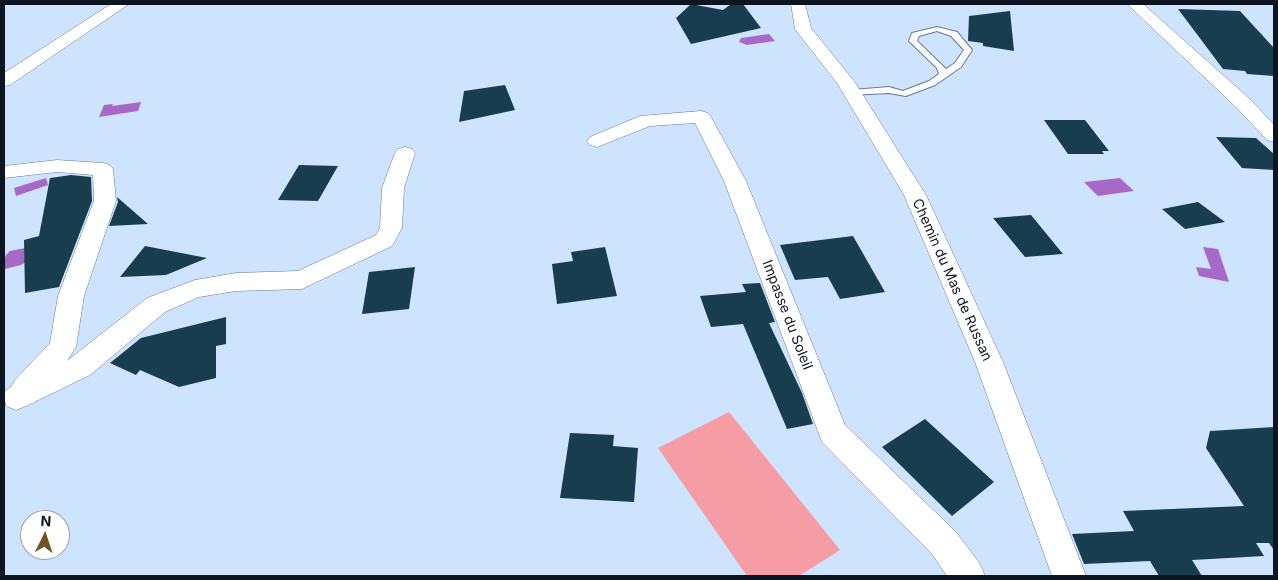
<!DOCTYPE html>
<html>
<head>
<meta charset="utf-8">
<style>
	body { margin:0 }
	#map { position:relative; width:1278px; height:580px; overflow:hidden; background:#cee4fe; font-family:Inter,sans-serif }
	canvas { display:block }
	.frame { position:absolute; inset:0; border:5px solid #0c1521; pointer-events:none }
	.north { position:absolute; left:20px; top:510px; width:50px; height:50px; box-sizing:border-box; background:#fff; border:1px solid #9ea1a6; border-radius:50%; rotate:4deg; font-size:14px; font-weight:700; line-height:20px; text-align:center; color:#0c1521 }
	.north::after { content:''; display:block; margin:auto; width:18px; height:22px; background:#705227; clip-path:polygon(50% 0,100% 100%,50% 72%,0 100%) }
</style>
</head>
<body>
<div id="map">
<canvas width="1278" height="580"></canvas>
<div class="frame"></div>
<div class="north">N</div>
</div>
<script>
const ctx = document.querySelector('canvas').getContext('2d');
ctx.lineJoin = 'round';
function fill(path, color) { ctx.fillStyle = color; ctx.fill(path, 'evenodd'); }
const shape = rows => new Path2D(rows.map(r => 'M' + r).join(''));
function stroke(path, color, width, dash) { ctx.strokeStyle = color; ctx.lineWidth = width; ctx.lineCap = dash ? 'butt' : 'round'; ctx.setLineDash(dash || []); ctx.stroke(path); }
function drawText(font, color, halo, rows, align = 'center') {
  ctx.font = font + ' Inter,sans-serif'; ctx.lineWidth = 5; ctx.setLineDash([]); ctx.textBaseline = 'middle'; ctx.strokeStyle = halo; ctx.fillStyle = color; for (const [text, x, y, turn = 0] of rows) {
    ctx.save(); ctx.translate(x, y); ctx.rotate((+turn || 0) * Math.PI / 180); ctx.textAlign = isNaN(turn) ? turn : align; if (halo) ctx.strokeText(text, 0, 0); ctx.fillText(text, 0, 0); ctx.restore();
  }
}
fill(shape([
	[729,412,840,550,799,576,747,576,658,448]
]), '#f59ca5');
fill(shape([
	[769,34,775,41,747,45,739,42,741,38],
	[141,102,138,111,99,117,104,105,113,104,112,106],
	[46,178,48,185,16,196,14,188],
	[1120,178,1134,191,1098,196,1084,182],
	[30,247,35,257,21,265,5,269,4,259,6,255,10,251],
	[1203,247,1218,249,1229,282,1199,276,1196,267,1211,269]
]), '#a869c6');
fill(shape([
	[691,4,723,10,731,4,743,4,761,28,691,44,676,18],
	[1178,9,1240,11,1274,48,1274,76,1247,74,1245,71,1223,69],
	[1010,11,1014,51,983,46,983,43,968,41,969,16],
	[505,85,515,110,459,122,464,91],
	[1044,120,1085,120,1109,151,1102,151,1104,154,1068,154],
	[1216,137,1256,138,1274,154,1274,170,1242,168],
	[299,165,338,166,318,201,278,200],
	[71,175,91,177,92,201,59,287,25,293,24,240,39,236,50,178],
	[117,197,148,224,109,226,118,202],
	[1198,202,1225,222,1185,229,1162,209],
	[1031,215,1063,254,1025,257,993,218],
	[853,236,885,292,840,299,828,277,795,280,780,245],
	[145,246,207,258,166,275,120,277],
	[605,247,617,296,557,304,552,264,573,261,571,252],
	[415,267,409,309,362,314,369,272],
	[760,283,775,322,769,323,802,393,813,424,787,429,743,324,711,327,700,296,746,292,742,284],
	[226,317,226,344,216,346,216,378,179,387,140,370,136,375,110,363,141,338],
	[925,419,994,482,952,516,882,447],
	[1274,427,1274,550,1269,543,1256,543,1264,556,1192,560,1202,576,1159,576,1150,561,1084,564,1072,534,1134,531,1123,511,1244,506,1206,448,1210,431],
	[570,433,614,435,613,446,638,448,634,502,560,498]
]), '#183d4f');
const lane = shape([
	[937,27,957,32,972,50,961,67,935,85,906,96,889,93,849,95,849,91,852,90,889,87,903,91,929,81,939,74,937,68,909,41,912,33,937,27],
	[937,31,951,36,964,50,955,63,946,69,917,41,919,36,937,31]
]);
const street = shape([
	[111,4,129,4,10,85,4,86,4,73,111,4],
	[791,4,805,4,811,28,854,81,926,195,1003,362,1086,576,1052,576,975,362,904,195,837,83,795,29,791,4],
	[1127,4,1143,4,1251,100,1274,125,1274,142,1267,140,1237,108,1127,4],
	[701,111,708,113,711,117,746,181,845,425,956,532,980,564,985,576,947,576,932,554,822,442,724,181,695,123,650,126,597,147,590,145,587,141,590,137,640,116,701,111],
	[405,147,412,149,415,153,404,188,402,228,392,246,302,289,236,291,199,297,165,312,90,375,26,406,16,410,6,406,4,394,6,390,11,387,15,380,50,343,58,296,94,201,93,175,57,172,4,178,4,166,57,160,103,163,110,165,113,169,116,201,84,296,76,347,67,361,147,298,195,280,236,273,298,271,376,235,380,228,382,188,395,153,398,149,405,147]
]);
stroke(lane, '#627a97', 2);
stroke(street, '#627a97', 1);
fill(lane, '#fff');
fill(street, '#fff');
drawText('14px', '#0c1521', '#fff', [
	["Chemin du Mas de Russan",952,280,66],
	["Impasse du Soleil",787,315,69]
]);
</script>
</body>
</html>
